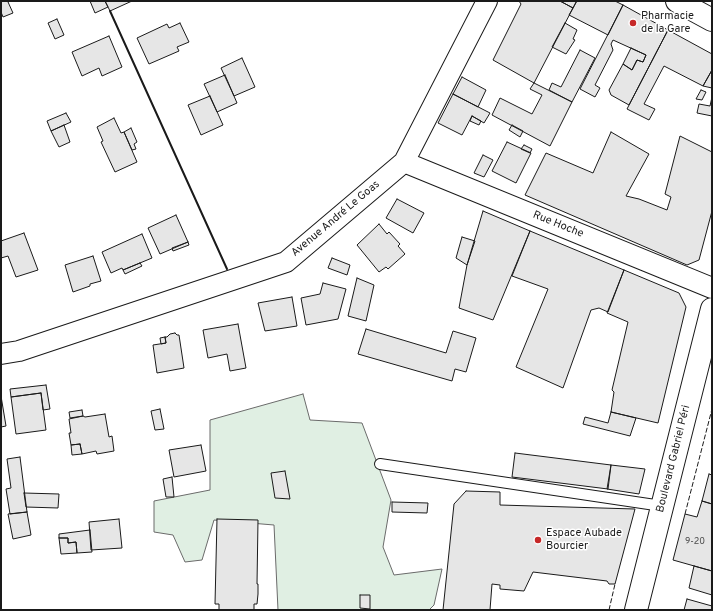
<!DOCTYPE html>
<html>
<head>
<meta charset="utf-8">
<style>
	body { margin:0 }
	#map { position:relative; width:713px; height:611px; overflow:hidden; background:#fff; font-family:Overpass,sans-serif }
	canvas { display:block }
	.frame { position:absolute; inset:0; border:2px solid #1a1a1a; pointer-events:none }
</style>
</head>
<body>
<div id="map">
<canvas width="713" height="611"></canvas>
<div class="frame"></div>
</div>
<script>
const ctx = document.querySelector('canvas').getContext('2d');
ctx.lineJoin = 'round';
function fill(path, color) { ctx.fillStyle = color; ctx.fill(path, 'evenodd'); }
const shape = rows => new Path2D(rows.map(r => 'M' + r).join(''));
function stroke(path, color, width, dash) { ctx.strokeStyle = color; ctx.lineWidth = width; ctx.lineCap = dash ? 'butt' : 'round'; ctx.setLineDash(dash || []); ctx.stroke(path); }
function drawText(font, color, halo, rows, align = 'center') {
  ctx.font = font + ' Overpass,sans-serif'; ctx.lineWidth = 3; ctx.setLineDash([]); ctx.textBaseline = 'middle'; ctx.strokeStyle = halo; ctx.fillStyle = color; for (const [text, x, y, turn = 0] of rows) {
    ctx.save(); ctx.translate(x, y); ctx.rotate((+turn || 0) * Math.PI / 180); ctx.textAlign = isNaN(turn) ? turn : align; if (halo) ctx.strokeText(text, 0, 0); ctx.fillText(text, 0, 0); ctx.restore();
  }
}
const green = shape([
	[303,394,310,420,362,423,391,500,383,547,394,575,442,569,434,605,429,610,278,610,274,525,214,520,202,560,185,562,173,535,154,532,154,501,210,490,210,420,303,394]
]);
fill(green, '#e0efe3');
stroke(green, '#6a6a6a', 1);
const building = shape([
	[1,1,11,1,8,2,13,13,3,17,1,12,1,1],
	[90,1,105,1,108,7,95,13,90,1],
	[105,1,132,1,110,11,105,1],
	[519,1,560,1,573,8,534,83,493,60,521,4,519,1],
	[560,1,575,1,576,2,573,8,560,1],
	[577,1,615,1,623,5,608,35,569,15,577,1],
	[623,5,668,30,629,105,611,95,609,90,623,64,632,70,637,60,643,62,646,55,613,40,611,44,613,50,595,85,600,88,595,97,580,89,623,5],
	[57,19,64,35,55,39,48,23,57,19],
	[180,23,189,42,177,47,179,51,149,64,137,38,167,24,169,28,180,23],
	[565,23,577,30,573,39,575,40,566,54,552,47,565,23],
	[668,30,712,54,712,70,703,86,664,66,644,104,655,109,649,120,627,109,668,30],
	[109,36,122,67,102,76,99,68,82,76,72,52,109,36],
	[631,48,646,55,643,62,637,60,632,70,623,64,631,48],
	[580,50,595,58,572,102,549,90,552,83,561,87,580,50],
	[242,58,255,87,234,96,221,68,242,58],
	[712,70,712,88,703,86,712,70],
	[225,75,237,103,217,112,204,84,225,75],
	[462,77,486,90,478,107,453,94,462,77],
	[534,83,572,102,550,146,492,115,500,98,532,114,542,95,530,89,534,83],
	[701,90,706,92,702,100,696,99,701,90],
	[453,94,490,113,484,123,472,116,462,135,438,123,453,94],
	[210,96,223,125,201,135,188,105,210,96],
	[712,97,712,116,697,113,699,104,710,106,712,97],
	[66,113,71,122,51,131,47,121,66,113],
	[472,116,481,121,479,125,470,121,472,116],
	[114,118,121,133,124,132,137,162,115,172,101,142,103,141,97,127,114,118],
	[64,125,70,142,59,147,51,131,64,125],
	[512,125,523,131,520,137,509,130,512,125],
	[131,128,137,142,134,144,136,149,132,150,124,132,131,128],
	[611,132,649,154,626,196,639,199,667,210,671,197,665,194,680,136,712,152,712,211,699,260,687,265,525,195,546,153,593,173,611,132],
	[507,142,531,153,516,183,492,171,507,142],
	[524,145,532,149,530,153,521,149,524,145],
	[483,155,493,160,484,177,474,173,483,155],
	[397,199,424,213,413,233,386,218,397,199],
	[483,211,530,231,493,320,459,308,467,265,483,211],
	[176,215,188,242,160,254,148,228,176,215],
	[379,224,387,234,389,232,400,244,398,246,405,254,388,269,386,267,379,272,357,245,379,224],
	[530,231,624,270,608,312,599,308,591,310,563,388,516,367,548,289,512,276,530,231],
	[24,233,38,270,16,277,8,256,1,258,1,241,24,233],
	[142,234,152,258,123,270,122,268,111,273,102,252,142,234],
	[462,237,475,241,467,265,456,258,462,237],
	[188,242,189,245,173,251,172,248,188,242],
	[93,256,101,281,90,284,90,286,73,292,65,265,93,256],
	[332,258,350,265,347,275,328,268,332,258],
	[140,263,142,266,125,274,123,270,140,263],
	[624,270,679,293,686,307,658,423,611,412,614,392,612,390,628,322,607,313,624,270],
	[357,278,374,285,366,321,348,316,357,278],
	[323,283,346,289,338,319,306,325,301,298,320,294,323,283],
	[292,297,297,326,265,331,258,303,292,297],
	[238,324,246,368,230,371,227,354,208,358,203,330,238,324],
	[366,329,446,353,453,331,476,338,466,372,455,369,452,381,358,354,366,329],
	[175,333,177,335,179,335,184,368,157,373,153,345,166,343,165,337,167,337,170,334,175,333],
	[165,337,166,343,161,344,160,338,165,337],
	[46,385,50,409,43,410,41,393,11,397,10,389,46,385],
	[41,393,46,430,16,434,11,397,41,393],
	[1,396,6,426,1,427,1,396],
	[160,409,164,429,155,430,151,411,160,409],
	[82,410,83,416,70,418,69,412,82,410],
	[611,412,636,418,630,436,583,424,585,417,608,423,611,412],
	[105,414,109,437,112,436,114,451,97,454,96,451,82,454,80,444,71,445,69,433,71,433,69,419,83,416,85,417,105,414],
	[80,444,82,454,72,455,71,445,80,444],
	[201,445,206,471,174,477,169,450,201,445],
	[515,453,611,465,608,489,512,477,515,453],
	[20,457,27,512,10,514,6,489,11,488,7,459,20,457],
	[611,465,645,469,639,494,607,489,611,465],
	[285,471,290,499,275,498,271,473,285,471],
	[709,474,712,475,712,504,702,501,709,474],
	[172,477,174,497,166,497,163,479,172,477],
	[466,491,500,492,500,505,635,509,615,584,609,584,607,581,533,572,524,591,500,589,500,585,492,584,490,610,443,610,454,504,466,491],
	[24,493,59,494,58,508,26,507,24,493],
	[702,501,712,504,712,571,673,560,685,514,697,517,702,501],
	[392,502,428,503,427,513,392,512,392,502],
	[27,512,31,535,13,539,8,514,27,512],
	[119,519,122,548,91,550,89,522,119,519],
	[217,519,258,520,257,584,258,584,258,594,257,604,254,604,254,610,219,610,219,604,215,604,217,519],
	[90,530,92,552,77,553,76,542,68,543,68,538,59,538,59,534,90,530],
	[59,538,68,538,68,543,76,542,77,553,61,554,59,538],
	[694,566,712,571,712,595,689,588,694,566],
	[360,595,370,595,370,609,360,608,360,595],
	[687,599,712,606,712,610,684,610,687,599]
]);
fill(building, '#e6e6e6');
stroke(building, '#1a1a1a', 1);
const lane = shape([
	[380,464,662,506]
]);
const street = shape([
	[404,162,712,288],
	[1,354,19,351,286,262,404,162,487,1]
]);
const secondary = shape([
	[677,1,712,20],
	[636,610,712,309]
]);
stroke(lane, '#1a1a1a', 12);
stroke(street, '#1a1a1a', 22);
stroke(secondary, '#1a1a1a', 24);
stroke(lane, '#fff', 10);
stroke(street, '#fff', 20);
stroke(secondary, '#fff', 22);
stroke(shape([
	[685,514,712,409],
	[609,610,615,584]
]), '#1a1a1a', 1, [5, 2]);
stroke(shape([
	[110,11,227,269]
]), '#1a1a1a', 2);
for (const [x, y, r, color] of [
	[633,23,4,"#c62828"],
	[538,540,4,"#c62828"]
]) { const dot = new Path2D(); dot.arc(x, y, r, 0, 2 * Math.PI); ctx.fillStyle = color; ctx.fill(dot); stroke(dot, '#fff', 1.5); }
drawText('9px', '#4d4d4d', null, [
	["9-20",695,542]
]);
drawText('11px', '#1a1a1a', '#fff', [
	["Pharmacie",641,17],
	["de la Gare",641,30],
	["Espace Aubade",546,534],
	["Bourcier",546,547]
], 'left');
drawText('11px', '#1a1a1a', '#fff', [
	["Avenue André Le Goas",336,219,-40],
	["Rue Hoche",558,225,22],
	["Boulevard Gabriel Péri",674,459,-76]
]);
</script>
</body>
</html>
